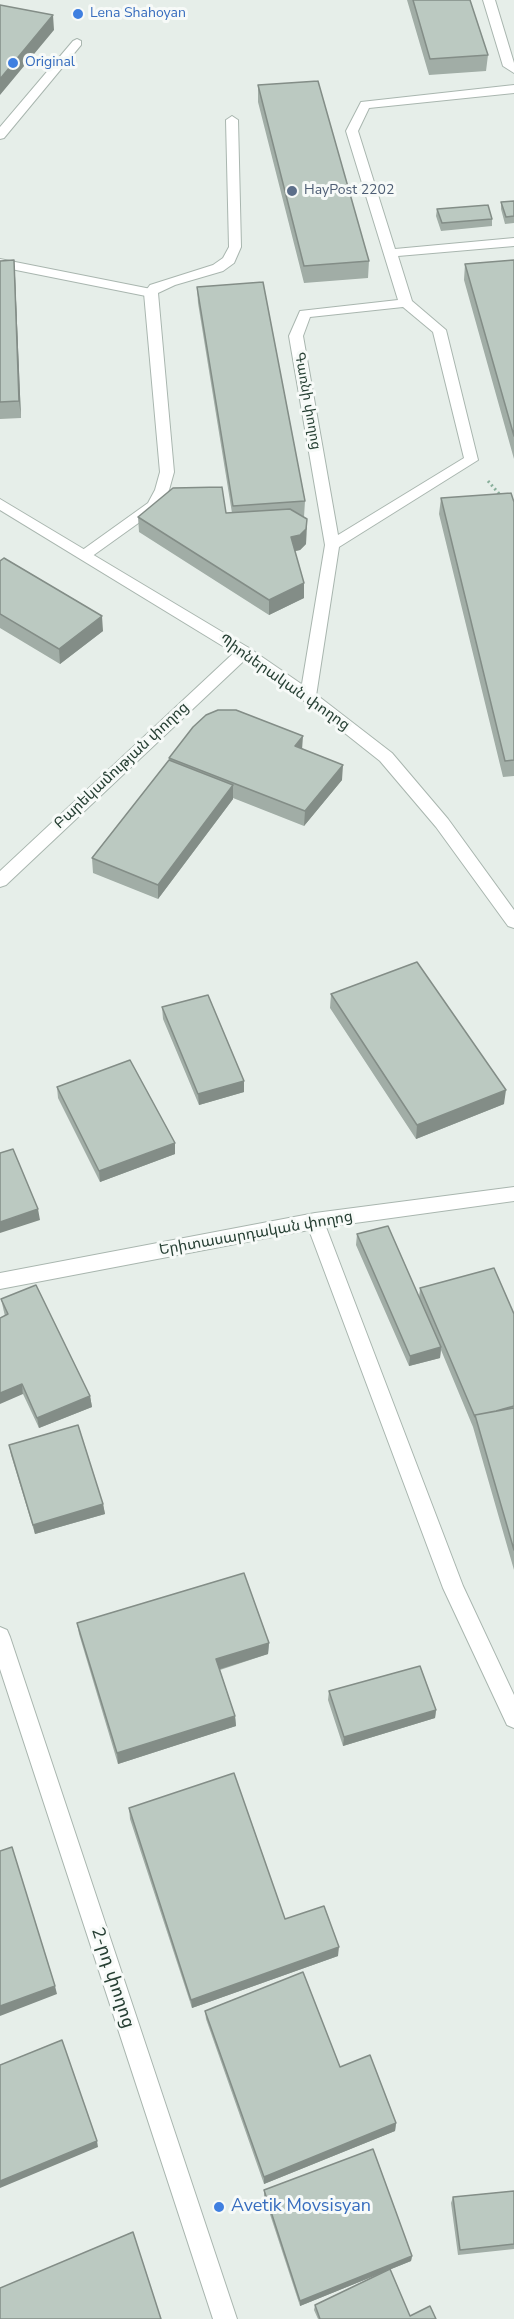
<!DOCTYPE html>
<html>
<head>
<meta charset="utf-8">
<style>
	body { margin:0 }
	canvas { display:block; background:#e6eee9 }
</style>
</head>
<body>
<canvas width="514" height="2319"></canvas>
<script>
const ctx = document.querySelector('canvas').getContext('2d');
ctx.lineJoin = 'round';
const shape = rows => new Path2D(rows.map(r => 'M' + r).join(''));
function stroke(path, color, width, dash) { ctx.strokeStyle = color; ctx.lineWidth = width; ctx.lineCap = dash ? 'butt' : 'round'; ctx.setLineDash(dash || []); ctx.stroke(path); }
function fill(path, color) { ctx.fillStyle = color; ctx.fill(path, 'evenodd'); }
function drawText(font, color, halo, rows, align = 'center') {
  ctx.font = font + ' "Nunito Sans","Noto Sans Armenian",sans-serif'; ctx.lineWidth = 6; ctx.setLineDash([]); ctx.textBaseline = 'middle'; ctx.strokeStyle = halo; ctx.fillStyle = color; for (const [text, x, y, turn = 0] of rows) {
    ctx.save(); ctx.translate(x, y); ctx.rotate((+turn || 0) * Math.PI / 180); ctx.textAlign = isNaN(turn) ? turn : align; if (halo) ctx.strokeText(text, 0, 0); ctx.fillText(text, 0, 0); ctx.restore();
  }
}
const service = shape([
	[0,259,151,289,158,293,151,297,1,267,0,259]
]);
const minor = shape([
	[483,0,495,0,514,63,514,73,503,66,483,0],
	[77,39,81,41,81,45,4,138,0,139,0,127,73,41,77,39],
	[514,85,514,93,369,108,358,131,395,249,514,238,514,246,398,256,412,301,446,330,478,460,339,547,316,696,313,700,303,700,300,696,325,545,289,336,300,311,398,300,346,131,361,102,514,85],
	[403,307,433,332,464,458,338,535,303,336,310,317,403,307],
	[232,116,238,120,241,247,234,263,223,271,175,285,158,293,174,472,169,490,158,509,91,557,81,557,79,554,81,551,148,503,155,490,160,472,144,293,150,285,213,265,223,258,229,247,226,120,232,116],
	[244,647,249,648,252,652,249,656,6,885,0,887,0,871,239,648,244,647],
	[514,1187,514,1201,326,1227,463,1586,514,1695,514,1728,507,1725,443,1588,309,1230,0,1289,0,1273,315,1213,514,1187],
	[0,1627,7,1630,10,1637,237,2319,213,2319,0,1669,0,1627]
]);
const tertiary = shape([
	[0,499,249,648,313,692,392,753,448,819,514,910,514,928,508,926,436,827,380,761,303,700,239,656,0,510,0,499]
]);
stroke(service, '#a9b6af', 2);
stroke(minor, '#a9b6af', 2);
stroke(tertiary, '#a9b6af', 2);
stroke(shape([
	[488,481,501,496]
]), '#89af9b', 3, [2, 3]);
fill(service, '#fff');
fill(minor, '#fff');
fill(tertiary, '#fff');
fill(shape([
	[407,0,470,0,488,55,486,71,429,75],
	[258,85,369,261,368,278,304,283,258,102],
	[514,201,514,223,505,224,501,209,501,202],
	[437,209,492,219,492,226,441,231,436,216],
	[514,260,514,459,464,280,465,264],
	[0,261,15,276,21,418,0,419],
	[197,287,305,501,304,517,307,519,306,544,300,550,295,551,304,583,304,598,269,615,139,532,138,517,232,513,198,303],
	[441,498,514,502,514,776,503,777,439,514],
	[0,561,103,631,60,664,0,628],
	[302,749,342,780,304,826,233,798,233,799,158,899,93,873,92,858,169,760,169,758],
	[331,994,504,1104,416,1139,330,1008],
	[162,1007,244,1081,244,1092,199,1105,163,1019],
	[57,1087,175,1143,175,1154,100,1182,58,1098],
	[357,1234,419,1298,420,1288,514,1314,514,1570,473,1427,441,1350,440,1358,409,1366,356,1245],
	[1,1299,90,1396,92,1407,39,1428,23,1394],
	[9,1445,103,1504,105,1514,35,1534,11,1455],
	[77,1623,269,1643,268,1654,220,1670,235,1716,236,1726,118,1764,79,1634],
	[329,1691,436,1710,435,1718,343,1746,328,1700],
	[129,1808,285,1919,338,1956,192,2008,130,1819],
	[205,2011,340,2067,396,2123,395,2131,264,2184,206,2019],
	[264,2190,412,2256,411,2261,300,2306,264,2196],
	[514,2191,514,2249,458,2255,451,2203,453,2197],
	[315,2305,410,2316,436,2319,318,2319,314,2310]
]), '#a1ada6');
fill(shape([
	[53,15,54,30,0,95,0,79],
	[14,260,15,276,21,418,19,401],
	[307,519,306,544,300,550,291,552,291,537],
	[304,583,304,598,269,615,269,600],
	[102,616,103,631,60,664,59,649],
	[303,736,302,750,295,746],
	[343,765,342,780,304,826,305,811],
	[233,785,233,799,158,899,158,885],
	[244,1081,244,1092,199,1105,198,1094],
	[506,1090,504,1104,416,1139,417,1125],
	[175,1143,175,1154,100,1182,99,1171],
	[38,1209,40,1220,0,1233,0,1222],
	[441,1347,440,1358,409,1366,410,1356],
	[22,1384,23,1394,0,1404,0,1393],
	[90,1396,92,1407,39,1428,37,1418],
	[103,1504,105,1514,35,1534,33,1525],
	[269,1643,268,1654,217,1670,216,1659],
	[436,1710,435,1718,343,1746,344,1737],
	[235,1716,236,1726,118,1764,117,1753],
	[339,1947,338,1956,192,2008,191,2000],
	[55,1986,57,1994,0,2016,0,2006],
	[396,2123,395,2131,264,2184,264,2177],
	[97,2141,98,2147,0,2188,0,2181],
	[412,2256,411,2261,300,2306,300,2301]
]), '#838d87');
const building = shape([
	[413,0,470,0,488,55,430,59,413,0],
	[0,5,53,15,0,79,0,5],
	[318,81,369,261,304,266,258,85,318,81],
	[514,201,514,216,506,217,501,202,514,201],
	[488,205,492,219,442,223,437,209,488,205],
	[14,260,19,401,0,402,0,261,14,260],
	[514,260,514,436,465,264,514,260],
	[263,282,305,501,233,506,197,287,263,282],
	[222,487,226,513,290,509,307,519,306,529,300,535,291,537,304,583,269,600,138,517,173,488,222,487],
	[511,493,514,502,514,760,505,761,441,498,511,493],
	[4,558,102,616,59,649,0,614,0,561,4,558],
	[218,710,236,710,303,736,295,746,343,765,305,811,169,758,193,727,206,715,218,710],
	[169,760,233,785,158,885,92,858,169,760],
	[417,962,506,1090,417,1125,331,994,417,962],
	[208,995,244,1081,198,1094,162,1007,208,995],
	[130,1060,175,1143,99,1171,57,1087,130,1060],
	[13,1149,38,1209,0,1222,0,1153,13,1149],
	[388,1226,441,1347,410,1356,357,1234,388,1226],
	[494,1268,514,1314,514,1406,496,1411,475,1415,475,1417,420,1288,494,1268],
	[36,1285,90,1396,37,1418,22,1384,0,1393,0,1318,8,1314,1,1299,36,1285],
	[514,1408,514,1550,475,1415,514,1408],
	[78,1425,103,1504,33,1525,9,1445,78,1425],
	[244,1573,269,1643,216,1659,235,1716,117,1753,77,1623,244,1573],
	[420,1666,436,1710,344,1737,329,1691,420,1666],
	[234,1773,285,1919,324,1906,339,1947,191,2000,129,1808,234,1773],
	[12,1847,55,1986,0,2006,0,1851,12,1847],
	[303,1972,340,2067,370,2055,396,2123,264,2177,205,2011,303,1972],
	[62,2040,97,2141,0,2181,0,2065,62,2040],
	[373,2149,412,2256,300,2301,264,2190,373,2149],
	[514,2191,514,2244,460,2250,453,2197,514,2191],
	[133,2232,161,2319,0,2319,0,2288,133,2232],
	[390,2269,410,2316,430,2306,436,2319,320,2319,315,2305,390,2269]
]);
fill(building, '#bbc9c1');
stroke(building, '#838d87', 1.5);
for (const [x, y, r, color] of [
	[78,14,6,"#3f7fe0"],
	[13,63,6,"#3f7fe0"],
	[292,191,6,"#5c6f8a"],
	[219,2207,6,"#3f7fe0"]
]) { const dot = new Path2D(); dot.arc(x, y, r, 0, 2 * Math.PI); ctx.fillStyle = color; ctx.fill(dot); stroke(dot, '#f7faf8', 2); }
drawText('14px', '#366cbe', '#f7faf8', [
	["Lena Shahoyan",90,14],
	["Original",25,63]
], 'left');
drawText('14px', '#4e5e75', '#f7faf8', [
	["HayPost 2202",304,191]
], 'left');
drawText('14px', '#263f33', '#f7faf8', [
	["Գառնի փողոց",307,401,80]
]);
drawText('15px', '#263f33', '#f7faf8', [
	["Պիոներական փողոց",284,683,35],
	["Բարեկամության փողոց",122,766,-43],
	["Երիտասարդական փողոց",256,1234,-10]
]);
drawText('18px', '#263f33', '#f7faf8', [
	["2-րդ փողոց",112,1978,72]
]);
drawText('18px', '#366cbe', '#f7faf8', [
	["Avetik Movsisyan",231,2207]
], 'left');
</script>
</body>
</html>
